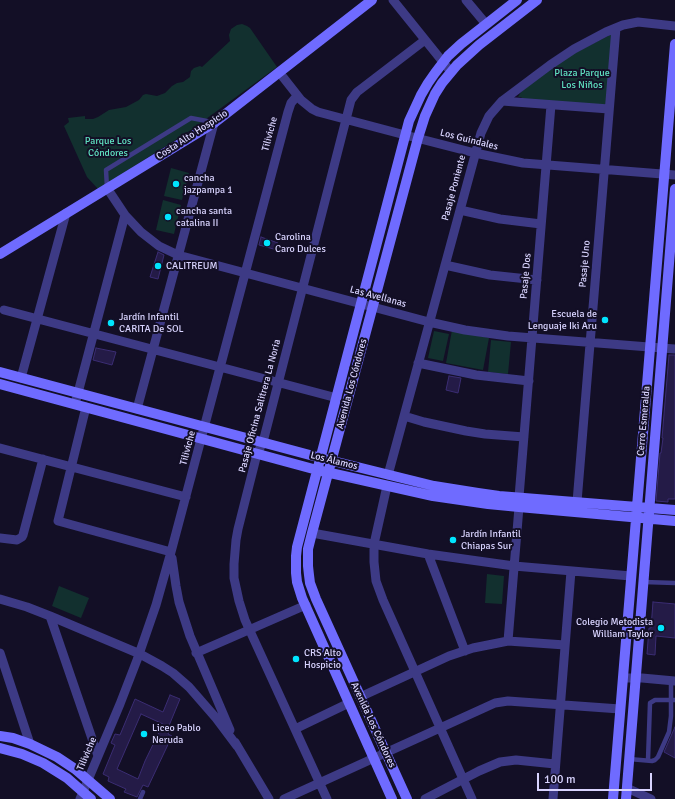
<!DOCTYPE html>
<html>
<head>
<meta charset="utf-8">
<style>
	body { margin:0 }
	#map { position:relative; width:675px; height:799px; overflow:hidden; background:#130f26; font-family:Signika,sans-serif }
	canvas { display:block }
	.scale { position:absolute; left:537px; top:773px; width:115px; height:18px; box-sizing:border-box; border:2px solid #d9d4ff; border-top:0; padding-left:5px; font-size:12px; line-height:14px; white-space:nowrap; color:#d9d4ff; -webkit-text-stroke:3px #130f26; paint-order:stroke }
</style>
</head>
<body>
<div id="map">
<canvas width="675" height="799"></canvas>
<div class="scale">100 m</div>
</div>
<script>
const ctx = document.querySelector('canvas').getContext('2d');
ctx.lineJoin = 'round';
function fill(path, color) { ctx.fillStyle = color; ctx.fill(path, 'evenodd'); }
const shape = rows => new Path2D(rows.map(r => 'M' + r).join(''));
function stroke(path, color, width, dash) { ctx.strokeStyle = color; ctx.lineWidth = width; ctx.lineCap = dash ? 'butt' : 'round'; ctx.setLineDash(dash || []); ctx.stroke(path); }
function drawText(font, color, halo, rows, align = 'center') {
  ctx.font = font + ' Signika,sans-serif'; ctx.lineWidth = 4; ctx.setLineDash([]); ctx.textBaseline = 'middle'; ctx.strokeStyle = halo; ctx.fillStyle = color; for (const [text, x, y, turn = 0] of rows) {
    ctx.save(); ctx.translate(x, y); ctx.rotate((+turn || 0) * Math.PI / 180); ctx.textAlign = isNaN(turn) ? turn : align; if (halo) ctx.strokeText(text, 0, 0); ctx.fillText(text, 0, 0); ctx.restore();
  }
}
fill(shape([
	[242,24,247,26,250,28,277,67,191,130,98,189,87,177,64,126,69,122,68,118,85,116,85,119,93,119,98,117,109,110,126,107,139,100,143,95,146,94,157,96,165,93,172,86,177,83,183,82,190,77,191,71,194,68,200,66,202,67,230,41,229,35,231,29,237,25],
	[612,34,606,105,523,99,521,97,518,97,521,92,559,61],
	[171,168,189,173,182,200,164,196],
	[163,200,181,205,174,234,156,230],
	[452,330,489,338,483,370,446,363],
	[434,331,449,334,443,361,428,358],
	[491,340,511,342,508,374,488,372],
	[487,574,504,576,502,604,485,603],
	[59,586,89,598,81,618,52,606]
]), '#12302f');
const building = shape([
	[261,237,278,243,277,250,259,245,261,237],
	[158,252,164,255,158,279,150,277,158,252],
	[96,348,116,352,112,365,93,360,96,348],
	[669,355,675,355,675,499,668,499,668,502,656,501,660,453,661,453,663,438,662,438,669,355],
	[449,376,461,378,458,393,446,390,449,376],
	[653,602,675,604,675,638,656,636,655,655,647,654,649,628,651,628,653,602],
	[170,695,180,699,168,728,170,729,168,734,172,736,148,787,143,785,137,797,124,792,126,789,108,781,109,777,103,774,115,745,111,743,115,734,120,735,135,699,163,712,170,695],
	[141,714,163,724,145,761,138,779,117,769,141,714],
	[675,727,675,758,664,752,675,727]
]);
fill(building, '#241b47');
stroke(building, '#3b2d73', 1);
stroke(shape([
	[107,188,106,170,191,118,212,122],
	[644,582,675,583],
	[629,759,652,761,655,760,658,757,669,732,671,716,671,681],
	[648,760,650,703,655,700,675,700],
	[140,799,143,792]
]), '#3d3a85', 4.5);
stroke(shape([
	[393,0,451,72],
	[466,0,486,24],
	[279,72,301,100,312,109,318,112,405,135,475,153,523,163,675,175],
	[502,101,609,109],
	[107,188,125,215,141,232,159,246,178,255,429,322,465,330,508,336,675,349],
	[460,210,500,219,541,224],
	[445,265,490,275,537,280],
	[4,310,337,398],
	[418,363,476,375,529,381],
	[21,378,66,213],
	[75,404,125,215],
	[86,407,58,521,171,552],
	[137,409,214,123],
	[404,416,424,422,466,431,485,434,524,437],
	[0,448,186,497],
	[388,475,481,133,489,116,502,101,550,65,574,49,606,32,623,25,638,22,675,26],
	[387,486,374,544,374,562,376,581,383,600,472,799],
	[519,497,551,105],
	[577,502,616,28],
	[312,533,428,554,514,566,631,576],
	[0,538,17,540,22,537,23,535,43,459],
	[428,554,465,651],
	[172,558,176,586,179,602,190,636,230,730],
	[0,599,27,607,50,616,140,654,162,666,173,673,189,687,216,718,237,746],
	[50,616,98,756],
	[508,641,519,507],
	[0,653,30,744],
	[196,653,306,605],
	[623,678,642,678,675,681],
	[360,697,449,656,473,648,508,641,565,645],
	[295,729,349,703],
	[235,742,269,799],
	[627,788,651,799],
	[80,799,120,704,137,660,156,605,171,552,288,112,291,103,297,96],
	[284,799,495,703,508,701,620,709],
	[327,799,245,620,239,601,234,578,234,564,236,540,238,529,257,454,263,442,351,100,357,92,361,89,425,40],
	[425,799,479,771,500,762,516,760,555,764],
	[553,799,571,571]
]), '#3d3a85', 9);
stroke(shape([
	[0,254,214,123,372,0],
	[0,372,321,458,434,486,478,493,499,496,675,510],
	[0,384,317,470,433,496,488,504,519,507,675,521],
	[0,736,13,738,30,744,57,757,75,769,110,799],
	[0,748,22,754,43,763,67,778,91,799],
	[392,799,302,598,297,582,296,573,296,556,297,547,409,121,421,95,428,83,435,73,448,56,461,44,517,0],
	[407,799,316,599,310,583,309,575,308,566,308,549,312,533,418,138,425,116,435,94,442,83,457,65,479,45,537,0],
	[613,799,675,44],
	[626,799,675,189]
]), '#6f6bff', 10);
for (const [x, y, r, color] of [
	[176,184,4,"#00e5ff"],
	[168,217,4,"#00e5ff"],
	[267,243,4,"#00e5ff"],
	[158,266,4,"#00e5ff"],
	[605,320,4,"#00e5ff"],
	[111,323,4,"#00e5ff"],
	[453,540,4,"#00e5ff"],
	[661,628,4,"#00e5ff"],
	[296,659,4,"#00e5ff"],
	[144,734,4,"#00e5ff"]
]) { const dot = new Path2D(); dot.arc(x, y, r, 0, 2 * Math.PI); ctx.fillStyle = color; ctx.fill(dot); stroke(dot, '#130f26', 1.5); }
drawText('10px', '#5fe0c0', '#130f26', [
	["Plaza Parque",582,73],
	["Los Niños",582,85],
	["Parque Los",108,141],
	["Cóndores",108,153]
]);
drawText('10px', '#d9d4ff', '#130f26', [
	["Tiliviche",270,134,-75],
	["Costa Alto Hospicio",192,135,-33],
	["Los Guindales",469,140,14],
	["Pasaje Poniente",454,188,-75],
	["Pasaje Uno",585,264,-85],
	["Pasaje Dos",526,276,-85],
	["Las Avellanas",378,297,15],
	["Avenida Los Cóndores",352,384,-75],
	["Pasaje Oficina Salitrera La Noria",260,406,-75],
	["Cerro Esmeralda",644,421,-85],
	["Tiliviche",188,448,-75],
	["Los Álamos",334,461,14],
	["Avenida Los Cóndores",373,725,65],
	["Tiliviche",87,754,-67]
]);
drawText('10px', '#d9d4ff', '#130f26', [
	["cancha",184,178],
	["jazpampa 1",184,190],
	["cancha santa",176,211],
	["catalina II",176,223],
	["Carolina",275,237],
	["Caro Dulces",275,249],
	["CALITREUM",166,266],
	["Escuela de",597,314,"right"],
	["Lenguaje Iki Aru",597,326,"right"],
	["Jardín Infantil",119,317],
	["CARITA De SOL",119,329],
	["Jardín Infantil",461,534],
	["Chiapas Sur",461,546],
	["Colegio Metodista",653,622,"right"],
	["William Taylor",653,634,"right"],
	["CRS Alto",304,653],
	["Hospicio",304,665],
	["Liceo Pablo",152,728],
	["Neruda",152,740]
], 'left');
</script>
</body>
</html>
